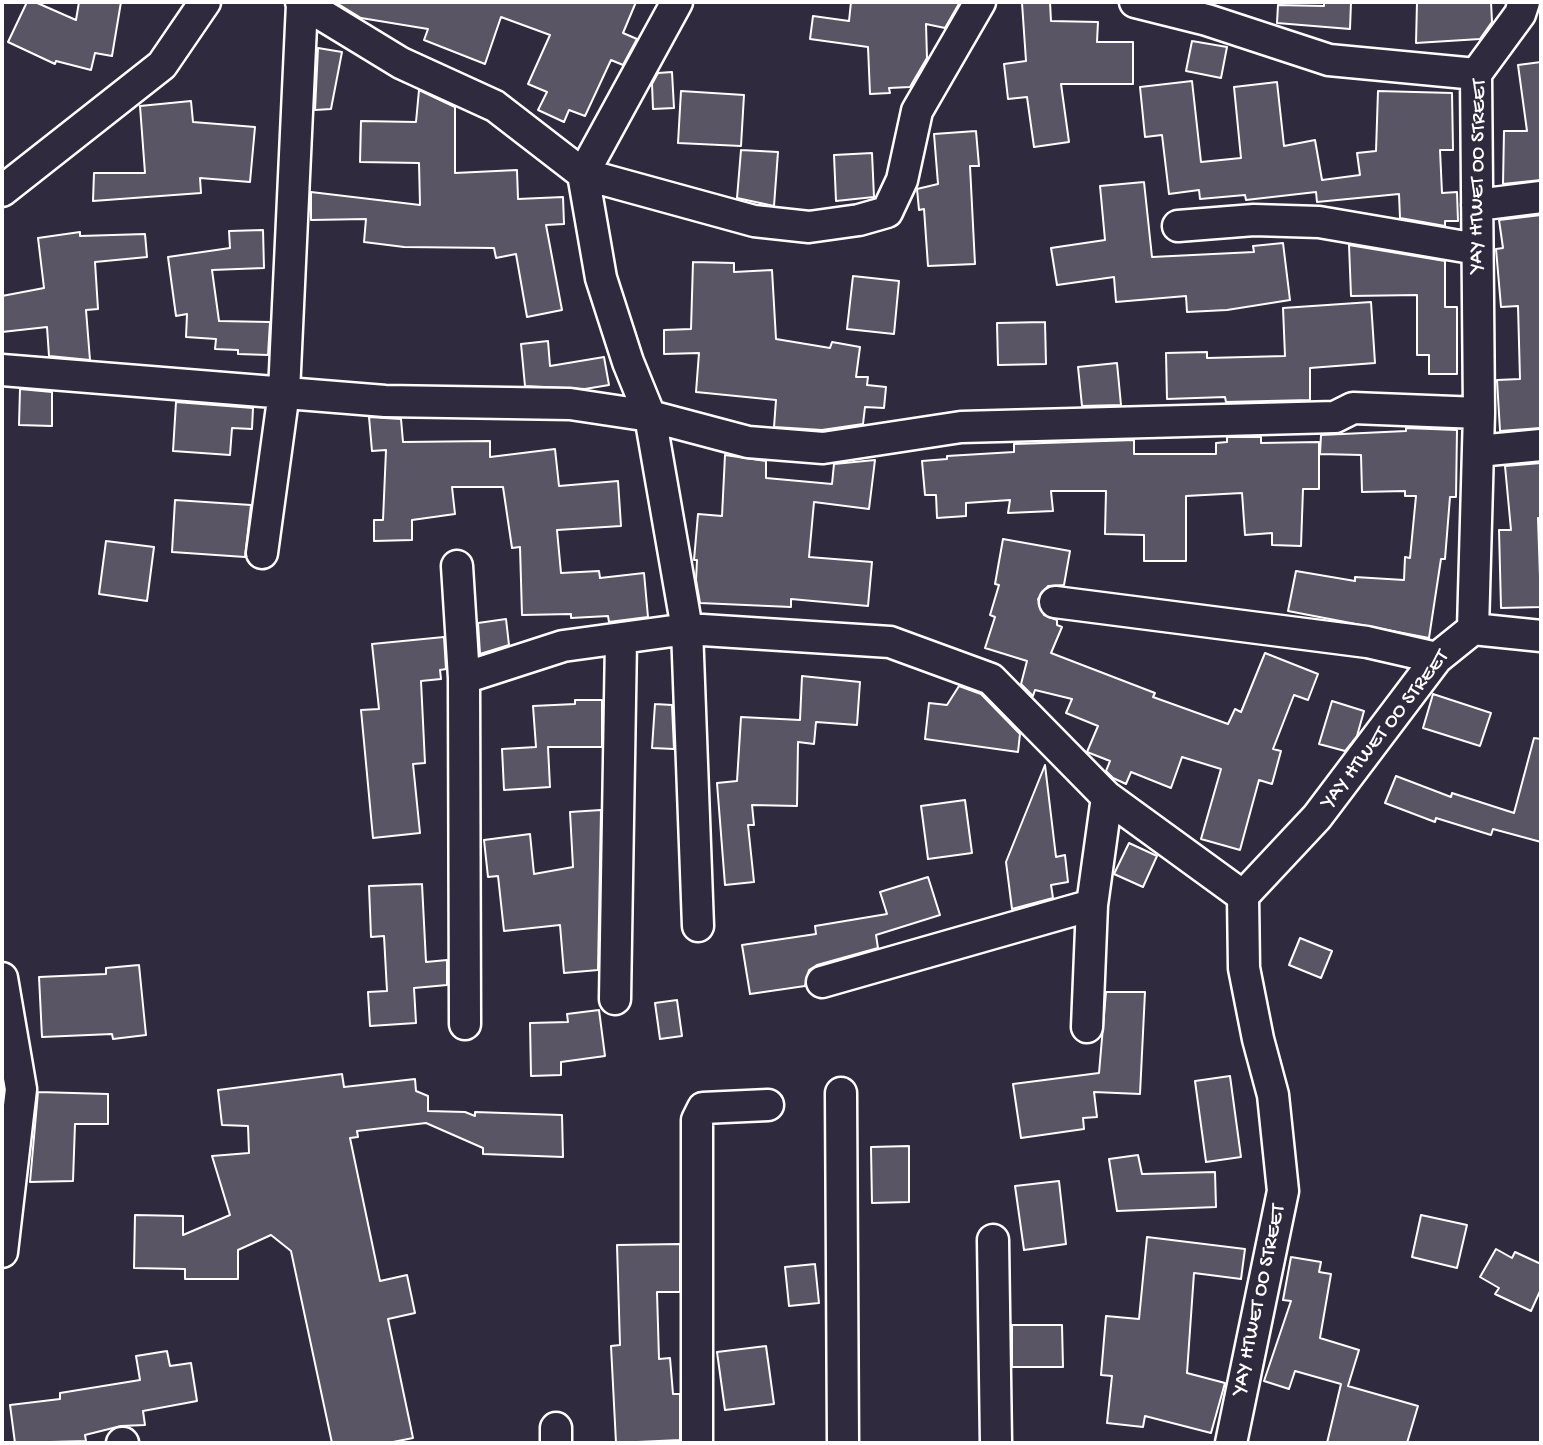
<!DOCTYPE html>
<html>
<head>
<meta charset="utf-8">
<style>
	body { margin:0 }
	#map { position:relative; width:1543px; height:1445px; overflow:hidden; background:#2f2a3d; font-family:"Gochi Hand",sans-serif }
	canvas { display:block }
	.frame { position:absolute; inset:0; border:4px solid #fff; pointer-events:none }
</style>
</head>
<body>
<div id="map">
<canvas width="1543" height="1445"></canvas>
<div class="frame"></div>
</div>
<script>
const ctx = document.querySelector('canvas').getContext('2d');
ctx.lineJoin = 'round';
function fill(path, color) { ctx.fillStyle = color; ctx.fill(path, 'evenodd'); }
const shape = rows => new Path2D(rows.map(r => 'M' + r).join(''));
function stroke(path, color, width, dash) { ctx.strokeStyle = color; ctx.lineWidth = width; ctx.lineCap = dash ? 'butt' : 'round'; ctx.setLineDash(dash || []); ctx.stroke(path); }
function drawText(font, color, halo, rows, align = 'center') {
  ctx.font = font + ' "Gochi Hand",sans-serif'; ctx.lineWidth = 5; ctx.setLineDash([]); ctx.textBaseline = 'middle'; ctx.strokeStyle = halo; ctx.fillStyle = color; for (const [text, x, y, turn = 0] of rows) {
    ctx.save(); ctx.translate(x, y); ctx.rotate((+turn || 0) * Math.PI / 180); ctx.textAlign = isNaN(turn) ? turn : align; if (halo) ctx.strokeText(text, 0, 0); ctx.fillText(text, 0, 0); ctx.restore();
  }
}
const building = shape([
	[27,2,35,2,76,20,79,2,121,2,112,56,95,53,91,70,56,61,55,64,8,42,27,2],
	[335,2,636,2,623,33,637,39,623,65,611,60,585,116,569,110,564,122,538,110,547,92,528,84,550,35,501,17,485,64,424,40,428,29,361,18,335,2],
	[851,2,960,2,945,28,926,24,927,58,910,87,889,88,890,93,870,94,868,47,810,39,813,16,849,21,851,2],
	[1050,2,1051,21,1098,22,1097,42,1133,42,1133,84,1061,84,1069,142,1034,147,1027,97,1008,99,1004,64,1026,61,1022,3,1050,2],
	[1324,2,1351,2,1350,29,1277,23,1278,5,1324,6,1324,2],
	[1417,2,1491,2,1492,22,1480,39,1416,43,1417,2],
	[1192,41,1227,47,1221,78,1186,71,1192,41],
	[318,48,342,52,331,109,315,110,318,48],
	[1541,62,1541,180,1503,184,1504,131,1527,131,1518,65,1541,62],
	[672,72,674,108,653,109,652,84,658,73,672,72],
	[1192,81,1201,162,1241,158,1234,87,1277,82,1284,146,1315,140,1322,180,1360,175,1357,153,1376,151,1378,91,1452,93,1453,150,1440,150,1442,193,1457,192,1458,221,1445,221,1445,226,1400,218,1399,194,1317,202,1316,192,1246,200,1245,195,1200,199,1199,190,1169,194,1162,135,1145,137,1140,87,1192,81],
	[419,90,455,107,455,173,517,170,518,199,563,197,564,224,546,225,562,310,527,317,516,254,496,258,494,248,404,247,364,242,366,219,311,220,311,192,420,205,419,163,360,162,361,121,416,122,419,90],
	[681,91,744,95,741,146,678,143,681,91],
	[191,101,193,122,255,127,250,182,200,178,201,193,93,201,94,173,145,173,140,106,191,101],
	[976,131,979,166,970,166,975,264,928,266,924,209,919,210,917,189,938,184,934,134,976,131],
	[741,150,778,152,774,206,737,198,741,150],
	[872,153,874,197,836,201,834,155,872,153],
	[1144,182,1152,257,1254,252,1253,246,1283,243,1290,300,1227,310,1187,312,1186,296,1116,302,1114,277,1057,285,1051,248,1105,240,1100,186,1144,182],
	[1541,215,1541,428,1500,431,1497,380,1520,379,1518,306,1501,307,1496,249,1503,248,1499,220,1541,215],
	[263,230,264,268,212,270,219,321,270,322,268,355,238,354,238,350,215,349,216,339,186,337,187,314,176,316,168,257,230,248,229,231,263,230],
	[80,232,80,236,145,234,147,257,95,262,98,309,86,310,90,360,49,356,47,327,2,332,2,296,44,288,38,238,80,232],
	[1349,245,1445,261,1445,307,1457,307,1457,374,1429,374,1429,355,1417,355,1417,295,1351,296,1349,245],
	[693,262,734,263,734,272,772,270,776,339,830,348,832,342,860,347,856,377,868,377,867,385,886,387,884,408,865,407,863,424,822,430,774,427,776,400,696,392,699,353,664,354,664,330,691,329,693,262],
	[853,276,899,281,894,334,847,329,853,276],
	[1371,302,1375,363,1310,368,1310,400,1226,402,1225,397,1167,399,1166,353,1207,352,1207,358,1285,356,1283,308,1371,302],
	[1045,322,1046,364,998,365,997,323,1045,322],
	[548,341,550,366,604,357,609,385,585,389,525,386,521,344,548,341],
	[1117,363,1121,405,1082,406,1078,367,1117,363],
	[20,389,52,392,52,426,19,425,20,389],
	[176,402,253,408,252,429,232,428,230,455,173,451,176,402],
	[369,417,401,419,403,442,490,441,490,457,555,449,559,486,618,481,621,526,557,530,561,573,599,571,600,578,644,573,648,617,609,622,608,616,571,618,571,614,522,615,520,547,512,548,503,487,452,487,455,514,412,520,412,540,374,541,374,520,383,520,386,450,372,451,369,417],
	[1406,428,1457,430,1456,497,1450,497,1445,559,1441,559,1429,638,1288,611,1296,571,1355,581,1355,577,1404,580,1405,557,1410,558,1416,496,1405,496,1405,491,1362,492,1361,455,1320,454,1321,435,1406,431,1406,428],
	[1227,437,1261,437,1261,443,1319,442,1319,489,1303,489,1301,546,1272,545,1272,533,1245,535,1242,493,1186,496,1186,561,1144,561,1144,535,1105,534,1106,491,1051,491,1053,511,1008,513,1010,500,966,503,966,516,937,518,936,495,925,495,922,461,947,459,947,456,1014,452,1014,444,1134,440,1134,454,1216,454,1216,443,1227,442,1227,437],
	[725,455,766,461,766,478,832,484,834,464,875,460,869,509,814,502,809,557,872,562,868,606,791,599,791,607,700,603,696,580,697,560,694,560,698,514,722,516,725,455],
	[1541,463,1541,518,1538,518,1541,607,1501,608,1499,530,1511,530,1505,466,1541,463],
	[175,500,251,505,245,557,172,552,175,500],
	[1003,539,1070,551,1064,585,1048,586,1038,599,1044,615,1057,620,1057,625,1062,627,1051,653,1155,693,1153,697,1228,724,1235,709,1241,712,1265,653,1318,674,1308,700,1294,695,1273,749,1281,751,1272,784,1259,780,1240,850,1201,839,1221,769,1182,757,1171,788,1131,772,1126,784,1113,778,1106,771,1110,761,1087,752,1098,726,1066,713,1072,699,1035,690,1033,696,1021,684,1027,661,985,648,995,617,990,615,999,585,995,584,1003,539],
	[106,541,154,547,147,601,99,594,106,541],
	[506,619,509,645,480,654,478,623,506,619],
	[444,637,446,669,440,670,441,679,421,681,425,763,413,764,420,833,373,838,361,710,379,709,372,644,444,637],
	[802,676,860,682,857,725,816,722,814,744,798,742,797,806,752,805,754,825,748,825,754,882,725,885,717,783,737,781,741,717,800,720,802,676],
	[959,686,981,694,1020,734,1018,752,925,739,929,703,947,705,959,686],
	[1433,694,1491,713,1480,746,1423,728,1433,694],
	[575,700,602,700,602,747,548,747,550,787,504,790,502,749,536,747,533,706,575,704,575,700],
	[1332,701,1364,711,1357,736,1345,751,1319,744,1332,701],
	[655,704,672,705,674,749,652,748,655,704],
	[1534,738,1541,739,1541,842,1493,829,1491,835,1436,818,1435,822,1385,803,1396,776,1451,797,1452,793,1514,813,1534,738],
	[1045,765,1056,857,1065,855,1068,882,1051,885,1053,898,1012,909,1006,862,1045,765],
	[965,800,972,853,928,859,921,806,965,800],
	[601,810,598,970,564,973,560,925,504,931,498,876,488,877,484,840,530,834,534,874,573,867,570,812,601,810],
	[1129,843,1157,856,1143,887,1114,874,1129,843],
	[928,877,940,915,876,935,878,948,817,965,809,970,805,986,750,994,742,945,816,934,815,926,887,914,880,892,928,877],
	[422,884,426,962,447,960,447,985,414,988,416,1023,370,1026,368,992,387,991,384,936,371,937,369,886,422,884],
	[1300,938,1332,951,1321,978,1289,965,1300,938],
	[139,965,146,1035,113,1039,112,1034,42,1037,39,977,106,974,106,968,139,965],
	[1106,992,1145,992,1140,1094,1094,1092,1097,1117,1083,1118,1084,1129,1021,1138,1013,1084,1099,1073,1106,992],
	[677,1000,682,1036,660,1039,655,1003,677,1000],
	[599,1010,605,1056,561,1062,561,1075,531,1076,530,1023,568,1022,567,1014,599,1010],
	[342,1074,344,1087,415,1079,416,1091,428,1096,428,1111,465,1112,475,1116,475,1112,562,1115,563,1157,483,1154,483,1148,426,1123,357,1131,358,1137,350,1138,380,1281,407,1275,415,1313,388,1319,413,1438,388,1443,332,1443,291,1251,271,1235,238,1250,238,1279,185,1279,185,1269,134,1268,135,1215,183,1216,183,1235,230,1215,212,1156,249,1153,248,1126,222,1125,218,1090,342,1074],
	[1230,1076,1241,1157,1206,1162,1195,1081,1230,1076],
	[38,1092,108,1094,108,1124,75,1124,73,1181,30,1182,38,1092],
	[909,1146,909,1202,872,1203,871,1147,909,1146],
	[1138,1155,1142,1174,1215,1172,1216,1207,1117,1211,1109,1159,1138,1155],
	[1059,1181,1066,1244,1024,1250,1015,1186,1059,1181],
	[1421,1215,1467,1225,1457,1268,1412,1257,1421,1215],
	[1147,1237,1245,1249,1241,1279,1194,1273,1187,1373,1225,1383,1211,1433,1145,1416,1143,1427,1107,1423,1112,1376,1101,1375,1106,1316,1139,1319,1147,1237],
	[680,1244,680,1292,657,1292,659,1359,670,1358,673,1394,680,1394,680,1440,616,1443,611,1346,620,1345,617,1245,680,1244],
	[1496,1249,1512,1258,1515,1252,1541,1264,1541,1289,1531,1311,1495,1294,1499,1288,1480,1277,1496,1249],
	[1291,1257,1321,1262,1319,1272,1331,1274,1320,1338,1359,1350,1348,1386,1418,1406,1407,1443,1327,1443,1341,1384,1295,1371,1289,1389,1264,1381,1291,1301,1283,1300,1291,1257],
	[815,1264,819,1303,789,1306,785,1267,815,1264],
	[1012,1325,1062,1325,1063,1367,1012,1367,1012,1325],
	[766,1346,774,1404,725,1410,717,1352,766,1346],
	[167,1351,170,1366,191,1363,197,1401,143,1411,145,1425,121,1426,85,1435,86,1441,15,1443,10,1405,60,1399,60,1393,140,1380,136,1356,167,1351]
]);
fill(building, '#595564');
stroke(building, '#fff', 2);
const minor = shape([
	[301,2,401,63,495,106,583,174,754,221,809,227,859,220,887,212,902,180,917,111,980,2],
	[677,2,583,174,601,278,628,362,650,416,687,629,698,926],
	[1135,2,1207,20,1329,60,1476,74],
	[2,191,162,65,205,2],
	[1477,205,1541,197],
	[1178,226,1254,220,1319,222,1477,249],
	[2,370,385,401,570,404,650,416,748,442,823,448,961,427,1335,417,1353,408,1479,413],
	[1478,451,1541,445],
	[262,553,284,392,302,4],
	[457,566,464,678,465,1024],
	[1055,602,1367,642,1437,658],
	[1473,629,1541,636],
	[464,678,563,646,687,629,890,642,991,679,1107,797,1243,896],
	[2,978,21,1089,2,1252],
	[822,982,1092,905,1107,797],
	[615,999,621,640],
	[1087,1027,1092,905],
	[841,1093,843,1443],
	[993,1240,996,1443],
	[556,1428,556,1443],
	[122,1443,123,1443],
	[697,1443,697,1120,703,1108,768,1105],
	[1231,1443,1283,1191,1273,1095,1258,1039,1244,968,1243,896,1317,817,1437,658,1473,629,1479,413,1476,74,1520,14,1524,2]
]);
stroke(minor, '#fff', 35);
stroke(minor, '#2f2a3d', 30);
drawText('21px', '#fff', '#2f2a3d', [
	["YAY HTWET OO STREET",1479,176,-89],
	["YAY HTWET OO STREET",1386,730,-52],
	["YAY HTWET OO STREET",1260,1300,-78]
]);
</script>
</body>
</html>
